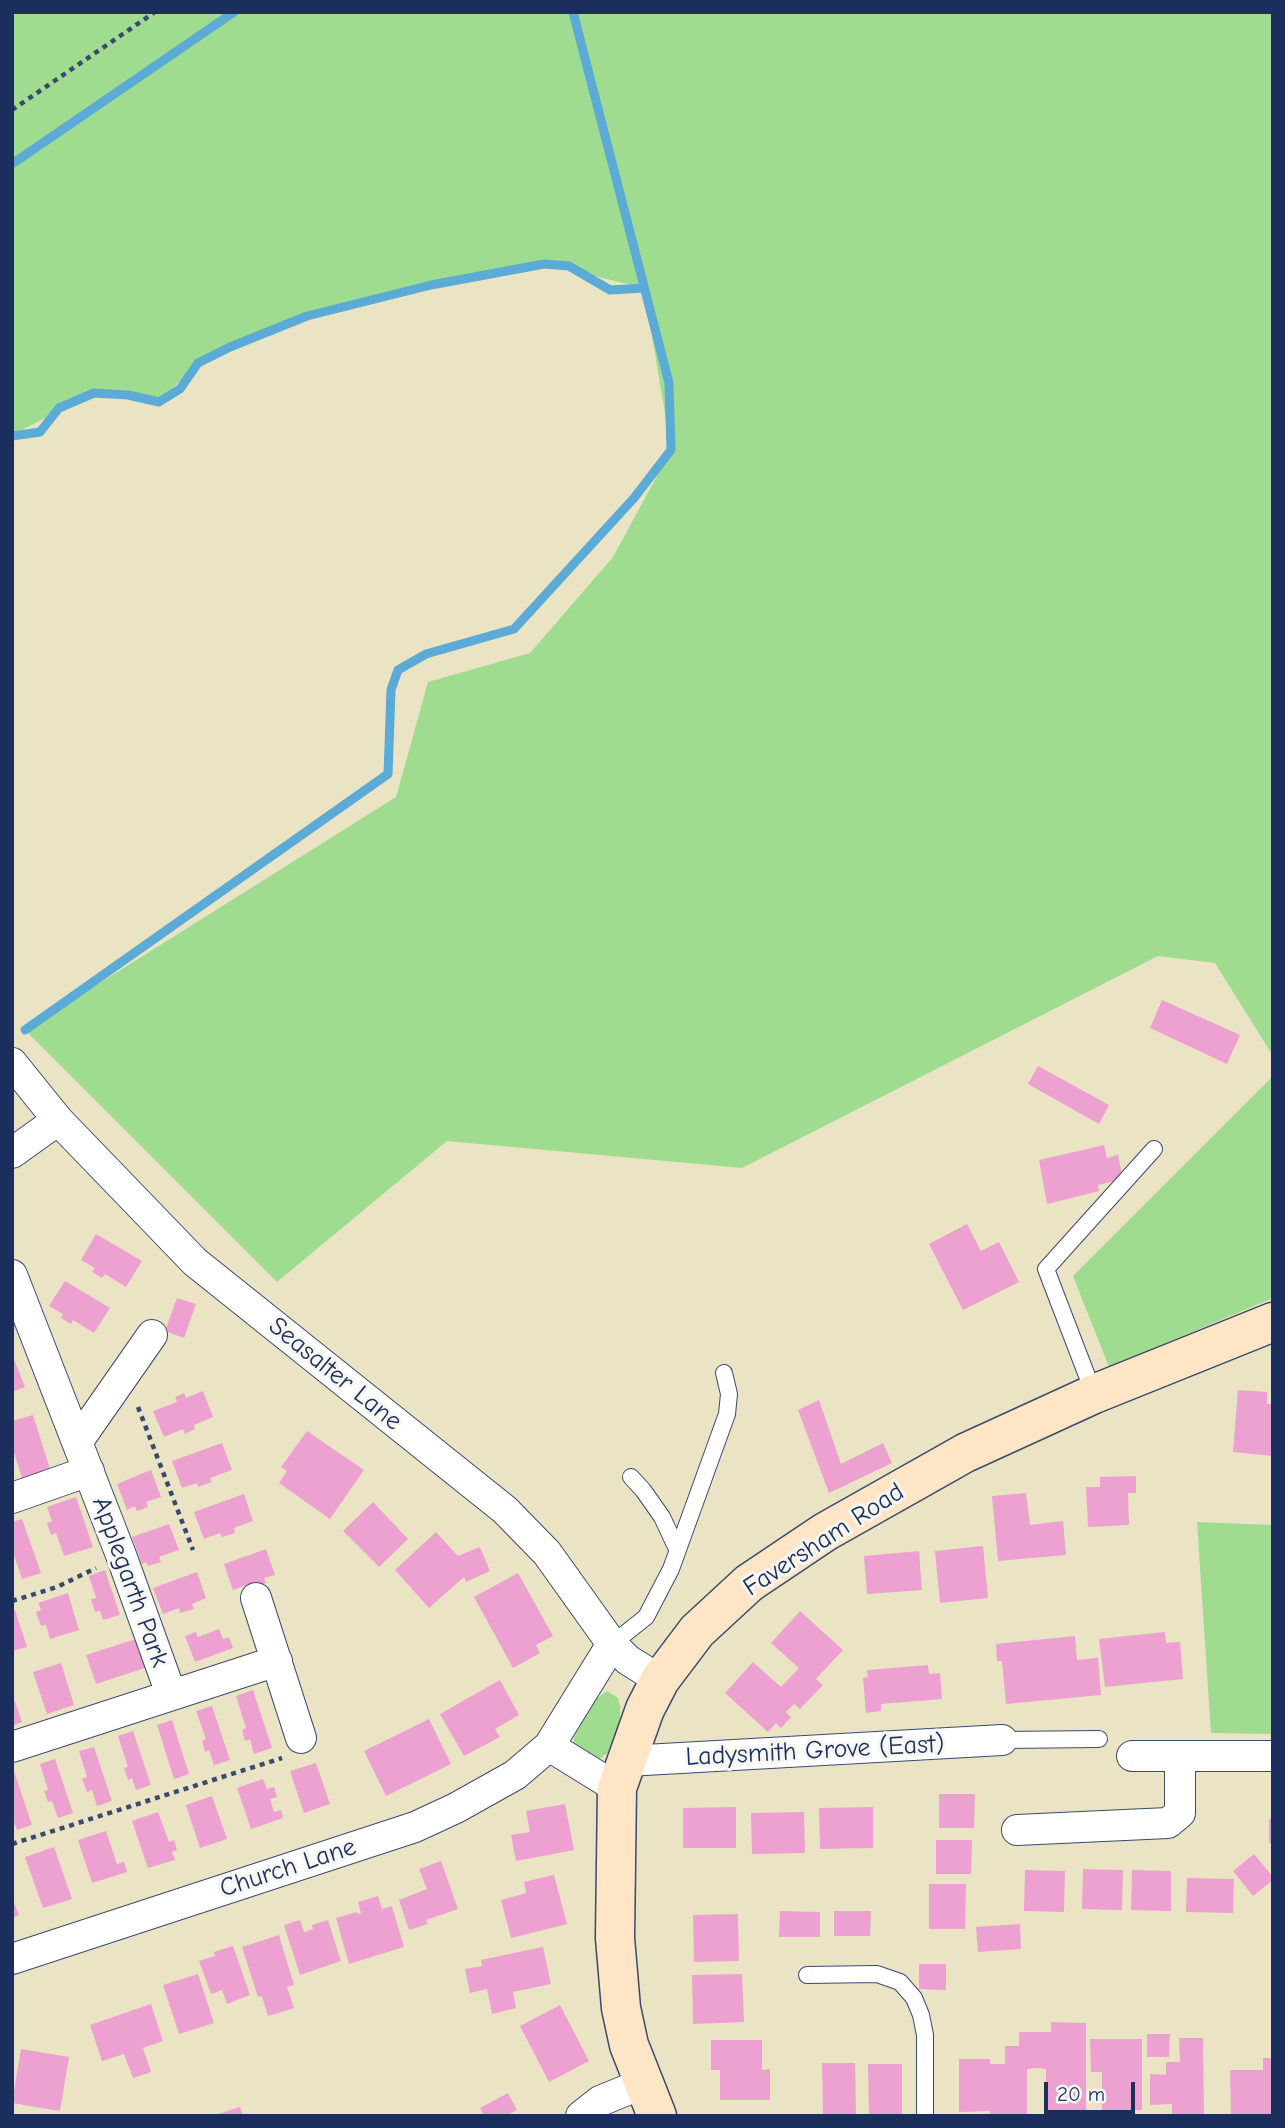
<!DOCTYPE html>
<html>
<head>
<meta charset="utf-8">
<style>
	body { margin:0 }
	#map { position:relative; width:1285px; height:2128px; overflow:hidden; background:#eae4c5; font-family:"Comic Neue",sans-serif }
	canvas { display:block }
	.frame { position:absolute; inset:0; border:14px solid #1b2f5e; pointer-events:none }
	.scale { position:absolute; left:1044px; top:2082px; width:91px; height:32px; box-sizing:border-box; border:4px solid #1b2f5e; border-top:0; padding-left:9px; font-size:21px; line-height:24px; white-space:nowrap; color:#1b2f5e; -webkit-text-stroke:5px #f6f6f2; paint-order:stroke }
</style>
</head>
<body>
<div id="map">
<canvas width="1285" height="2128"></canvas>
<div class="frame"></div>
<div class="scale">20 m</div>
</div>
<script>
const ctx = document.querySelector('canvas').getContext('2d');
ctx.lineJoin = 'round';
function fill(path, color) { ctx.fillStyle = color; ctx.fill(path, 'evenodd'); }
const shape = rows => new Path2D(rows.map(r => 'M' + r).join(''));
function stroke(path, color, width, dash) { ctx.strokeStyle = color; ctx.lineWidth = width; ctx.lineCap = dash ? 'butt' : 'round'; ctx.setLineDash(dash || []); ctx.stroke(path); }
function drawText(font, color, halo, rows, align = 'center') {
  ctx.font = font + ' "Comic Neue",sans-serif'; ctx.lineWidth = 6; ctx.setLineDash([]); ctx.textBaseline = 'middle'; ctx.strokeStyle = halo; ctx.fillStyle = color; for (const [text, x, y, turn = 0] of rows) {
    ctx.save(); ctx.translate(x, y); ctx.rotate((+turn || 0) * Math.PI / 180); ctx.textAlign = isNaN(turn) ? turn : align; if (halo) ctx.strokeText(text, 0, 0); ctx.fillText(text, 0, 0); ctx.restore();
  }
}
fill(shape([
	[12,12,1273,12,1273,1056,1215,963,1158,956,742,1168,447,1141,277,1282,25,1030,396,797,428,682,530,653,613,557,671,450,644,288,544,264,307,316,198,363,159,402,94,393,12,435],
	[1273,1076,1273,1298,1109,1367,1073,1276],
	[1197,1522,1273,1525,1273,1734,1211,1733],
	[607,1691,618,1698,620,1706,620,1735,617,1746,598,1760,574,1746,574,1737,594,1700]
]), '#a0dc90');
stroke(shape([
	[12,164,234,12],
	[12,436,40,432,59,408,94,393,128,395,159,402,180,389,198,363,230,347,307,316,431,285,544,264,569,266,610,290,644,288],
	[25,1030,388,774,391,690,398,670,426,654,514,629,634,498,671,450,669,383,573,12]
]), '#5babd6', 9);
fill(shape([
	[1162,1000,1240,1035,1227,1064,1150,1028],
	[1038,1066,1109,1105,1099,1124,1028,1084],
	[1104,1145,1107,1158,1118,1155,1123,1179,1098,1185,1099,1191,1047,1204,1039,1160],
	[967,1224,981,1251,999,1242,1019,1282,963,1310,929,1244],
	[96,1234,142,1261,126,1287,105,1274,102,1278,92,1272,95,1268,81,1260],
	[65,1281,110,1308,94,1333,73,1320,71,1324,61,1318,63,1314,49,1306],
	[177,1298,196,1304,184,1338,165,1331],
	[12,1354,25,1387,12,1392],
	[1238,1390,1267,1392,1267,1404,1273,1404,1273,1456,1233,1452],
	[203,1391,213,1417,194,1425,195,1429,185,1434,183,1429,164,1437,153,1411,177,1402,175,1397,184,1393,186,1398],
	[819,1400,841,1464,883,1443,892,1463,829,1493,798,1410],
	[33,1415,50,1469,22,1478,12,1446,12,1421],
	[307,1431,364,1470,330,1519,279,1483,287,1471,281,1467],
	[222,1443,232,1470,210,1478,212,1482,198,1487,197,1483,182,1488,172,1461],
	[151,1470,161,1497,146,1502,148,1507,137,1511,135,1506,127,1510,117,1484],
	[1136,1476,1136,1493,1128,1493,1129,1525,1088,1527,1086,1487,1100,1487,1100,1477],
	[1026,1493,1030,1525,1063,1521,1066,1555,998,1561,992,1496],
	[244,1494,253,1521,234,1528,235,1533,222,1537,220,1533,204,1539,194,1512],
	[76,1497,93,1547,64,1556,56,1533,51,1535,47,1523,52,1521,47,1507],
	[373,1502,408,1539,379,1567,343,1531],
	[22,1519,41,1573,22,1579,12,1549,12,1522],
	[169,1524,179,1550,159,1557,161,1562,148,1566,146,1562,142,1564,132,1537],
	[436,1532,458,1556,480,1547,490,1571,466,1582,464,1577,429,1608,395,1570],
	[983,1546,988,1598,940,1603,935,1551],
	[266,1549,275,1575,264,1578,266,1583,257,1586,255,1582,233,1590,224,1564],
	[919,1551,922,1590,867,1594,864,1556],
	[105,1570,120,1615,103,1620,100,1611,95,1612,91,1599,96,1598,89,1576],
	[197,1572,206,1598,192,1604,194,1609,180,1613,179,1608,163,1614,153,1588],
	[518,1573,553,1636,536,1645,540,1653,513,1668,474,1597],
	[68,1593,79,1630,50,1639,46,1625,41,1626,36,1612,41,1610,38,1603],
	[15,1610,27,1647,12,1651,12,1611],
	[800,1611,843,1650,816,1679,823,1685,800,1709,794,1704,786,1712,791,1717,781,1728,776,1723,768,1732,725,1693,753,1662,781,1687,799,1668,771,1643],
	[219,1629,223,1639,229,1637,233,1648,195,1662,185,1636,196,1632,198,1637],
	[1165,1632,1166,1643,1180,1642,1183,1679,1105,1687,1099,1639],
	[1075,1636,1077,1660,1098,1658,1101,1695,1006,1704,1002,1661,997,1661,996,1644],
	[139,1638,148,1667,96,1684,86,1655],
	[61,1663,74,1705,47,1714,33,1672],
	[928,1665,929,1674,940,1673,942,1699,881,1704,881,1711,866,1713,863,1678,868,1677,867,1670],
	[500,1680,519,1715,495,1729,500,1737,464,1756,440,1714],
	[253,1690,272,1748,254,1754,250,1739,245,1741,242,1730,246,1728,236,1696],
	[12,1693,22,1722,12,1726],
	[212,1706,230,1760,214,1765,209,1750,205,1752,202,1741,206,1739,196,1711],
	[429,1719,451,1764,386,1796,364,1751],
	[172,1720,189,1774,174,1779,157,1725],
	[133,1731,151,1785,136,1790,132,1778,128,1780,124,1768,128,1767,118,1736],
	[94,1747,112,1801,97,1806,92,1790,87,1792,82,1779,87,1777,79,1751],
	[55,1759,73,1813,58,1818,52,1801,48,1802,44,1791,48,1790,40,1764],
	[316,1763,330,1804,304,1813,290,1771],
	[13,1768,32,1825,17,1830,12,1818],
	[263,1779,267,1789,274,1787,277,1797,270,1799,274,1812,281,1810,283,1818,251,1829,237,1788],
	[939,1794,975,1794,974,1828,939,1828],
	[212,1796,227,1839,200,1848,186,1805],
	[565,1804,574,1850,516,1861,511,1835,530,1832,526,1811],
	[736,1807,736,1848,683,1848,683,1808],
	[873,1807,873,1848,820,1849,819,1808],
	[158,1812,169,1842,174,1840,177,1850,172,1852,175,1860,148,1868,132,1821],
	[804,1812,805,1853,752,1854,751,1813],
	[1269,1819,1273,1819,1273,1843,1269,1843],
	[106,1831,117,1864,124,1862,127,1872,92,1883,78,1840],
	[936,1840,972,1840,971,1874,936,1874],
	[54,1847,72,1899,43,1908,25,1857],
	[1254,1854,1273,1877,1273,1880,1253,1896,1233,1871],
	[441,1861,458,1909,426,1920,428,1924,409,1930,399,1900,427,1889,419,1869],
	[1083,1869,1123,1870,1122,1910,1082,1909],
	[1025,1870,1065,1871,1064,1912,1024,1911],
	[1132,1870,1171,1871,1171,1911,1131,1910],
	[554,1875,567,1924,511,1938,501,1900,526,1893,524,1882],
	[1187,1878,1234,1879,1233,1913,1186,1912],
	[929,1884,966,1884,965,1929,929,1929],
	[378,1896,382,1909,392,1906,404,1947,349,1964,336,1918,357,1912,358,1914,361,1913,358,1902],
	[12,1898,19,1915,12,1918],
	[780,1911,820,1912,820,1937,779,1937],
	[834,1911,871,1911,870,1936,834,1936],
	[738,1914,739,1961,694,1962,693,1915],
	[300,1920,304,1932,313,1929,312,1925,328,1920,341,1961,300,1975,284,1925],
	[1020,1924,1021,1949,978,1952,976,1927],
	[279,1935,294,1985,287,1987,294,2008,268,2016,262,1996,258,1997,242,1947],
	[233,1946,250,1995,227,2004,222,1990,211,1994,199,1961,215,1956,214,1952],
	[543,1947,551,1984,513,1992,516,2008,492,2014,487,1989,470,1993,465,1969,482,1966,481,1960],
	[919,1964,946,1964,946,1990,919,1989],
	[198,1974,214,2023,179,2034,163,1985],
	[742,1974,744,2022,693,2024,692,1975],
	[151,2004,163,2041,143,2048,151,2072,133,2078,124,2054,102,2061,90,2025],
	[560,2005,589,2061,549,2082,520,2026],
	[1051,2022,1086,2023,1086,2110,1046,2110,1046,2069,1037,2068,1027,2069,1027,2116,990,2116,990,2111,959,2112,959,2059,990,2059,990,2064,1005,2064,1005,2046,1019,2046,1019,2032,1051,2032],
	[1147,2034,1170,2034,1169,2057,1147,2057],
	[1179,2038,1203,2038,1204,2116,1172,2116,1172,2104,1150,2105,1150,2074,1166,2075,1166,2062,1180,2062],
	[1090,2039,1142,2039,1142,2110,1102,2110,1102,2072,1091,2072],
	[711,2040,762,2040,762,2070,770,2069,770,2100,720,2100,720,2070,711,2070],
	[21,2049,69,2057,60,2111,12,2103],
	[1263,2058,1273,2058,1273,2116,1231,2116,1230,2070,1263,2070],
	[822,2063,855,2063,856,2116,823,2116],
	[868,2064,902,2064,902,2116,869,2116],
	[508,2093,517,2110,506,2116,484,2116,480,2108],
	[240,2107,243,2116,215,2116,215,2115]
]), '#eca1d0');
const lane = shape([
	[1094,1394,1046,1269,1154,1149],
	[631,1477,643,1490,662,1517,677,1549],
	[612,1644,646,1617,671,1569,727,1414,729,1394,724,1373],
	[1002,1740,1099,1739],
	[807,1975,877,1974,900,1982,914,1998,921,2015,925,2035,925,2116]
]);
const street = shape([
	[12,1063,58,1120,195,1262,505,1510,547,1553,612,1644,628,1660,660,1680],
	[12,1153,58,1120],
	[12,1275,121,1555,171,1694],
	[78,1441,152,1335],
	[12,1498,89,1471],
	[256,1598,301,1738],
	[549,1746,617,1788],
	[12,1747,277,1661],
	[1132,1756,1273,1756],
	[627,1761,1002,1740],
	[1017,1830,1168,1823,1180,1813,1180,1756],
	[12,1959,415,1827,456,1808,515,1775,549,1746,612,1644],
	[581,2116,600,2101,644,2083]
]);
const secondary = shape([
	[657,2116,629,2045,621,2008,615,1938,617,1788,645,1709,660,1680,697,1631,749,1583,825,1532,965,1453,1094,1394,1273,1322]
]);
stroke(lane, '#3a4a6d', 18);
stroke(street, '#3a4a6d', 32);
stroke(secondary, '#3a4a6d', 41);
stroke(shape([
	[12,110,155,12],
	[138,1407,193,1550],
	[12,1601,57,1587,96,1568],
	[12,1844,282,1758]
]), '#3a4a6d', 4.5, [5, 5]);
stroke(lane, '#fff', 16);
stroke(street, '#fff', 30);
stroke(secondary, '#fee5c5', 38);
drawText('26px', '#1b2f5e', '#f6f6f2', [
	["Seasalter Lane",335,1374,39],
	["Faversham Road",824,1540,-33],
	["Applegarth Park",130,1582,70],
	["Ladysmith Grove (East)",815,1751,-3],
	["Church Lane",288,1868,-18]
]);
</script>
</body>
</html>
